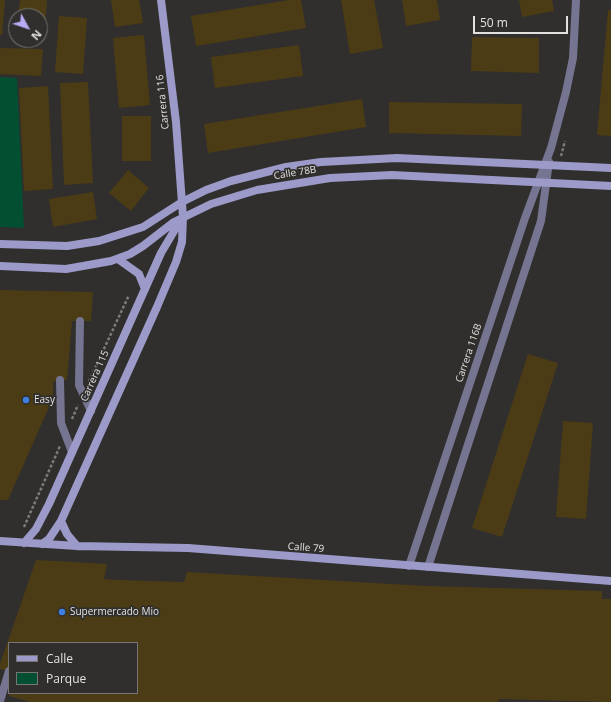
<!DOCTYPE html>
<html>
<head>
<meta charset="utf-8">
<style>
	body { margin:0 }
	#map { position:relative; width:611px; height:702px; overflow:hidden; background:#302f2d; font-family:"Open Sans",sans-serif }
	canvas { display:block }
	.legend { position:absolute; left:8px; top:642px; width:130px; height:52px; box-sizing:border-box; background:#302f2d; border:1px solid #777674; margin:0; padding:5px 7px; list-style:none; font-size:12px; color:#e2e1df }
	.legend li { display:flex; align-items:center; gap:8px; height:20px }
	.legend b { width:20px; border:1px solid #777674 }
	.north { position:absolute; left:8px; top:8px; width:40px; height:40px; box-sizing:border-box; background:#302f2d; border:1px solid #777674; border-radius:50%; rotate:130deg; font-size:11px; font-weight:700; line-height:16px; text-align:center; color:#e2e1df }
	.north::after { content:''; display:block; margin:auto; width:14px; height:18px; background:#bbaaf6; clip-path:polygon(50% 0,100% 100%,50% 72%,0 100%) }
	.scale { position:absolute; left:473px; top:16px; width:95px; height:18px; box-sizing:border-box; border:2px solid #e2e1df; border-top:0; padding-left:5px; font-size:12px; line-height:14px; white-space:nowrap; color:#e2e1df; -webkit-text-stroke:3px #302f2d; paint-order:stroke }
</style>
</head>
<body>
<div id="map">
<canvas width="611" height="702"></canvas>
<ul class="legend">
<li><b style="height:5px;background:#9c9ac8"></b>Calle</li>
<li><b style="height:11px;background:#034f32"></b>Parque</li>
</ul>
<div class="north">N</div>
<div class="scale">50 m</div>
</div>
<script>
const ctx = document.querySelector('canvas').getContext('2d');
ctx.lineJoin = 'round';
function fill(path, color) { ctx.fillStyle = color; ctx.fill(path, 'evenodd'); }
const shape = rows => new Path2D(rows.map(r => 'M' + r).join(''));
function stroke(path, color, width, dash) { ctx.strokeStyle = color; ctx.lineWidth = width; ctx.lineCap = dash ? 'butt' : 'round'; ctx.setLineDash(dash || []); ctx.stroke(path); }
function drawText(font, color, halo, rows, align = 'center') {
  ctx.font = font + ' "Open Sans",sans-serif'; ctx.lineWidth = 3.5; ctx.setLineDash([]); ctx.textBaseline = 'middle'; ctx.strokeStyle = halo; ctx.fillStyle = color; for (const [text, x, y, turn = 0] of rows) {
    ctx.save(); ctx.translate(x, y); ctx.rotate((+turn || 0) * Math.PI / 180); ctx.textAlign = isNaN(turn) ? turn : align; if (halo) ctx.strokeText(text, 0, 0); ctx.fillText(text, 0, 0); ctx.restore();
  }
}
fill(shape([
	[0,77,17,78,24,228,0,227]
]), '#034f32');
fill(shape([
	[0,0,5,0,2,35,0,35],
	[20,0,47,0,44,37,40,37,40,16,18,16],
	[111,0,139,0,143,23,115,27],
	[289,0,301,0,306,28,196,46,191,16],
	[341,0,374,0,383,48,350,54],
	[402,0,437,0,440,20,406,26],
	[519,0,552,0,554,11,522,17],
	[608,10,611,10,611,136,597,135],
	[59,16,87,18,83,74,55,72],
	[144,35,150,105,119,108,113,38],
	[472,37,539,38,539,73,471,71],
	[299,45,303,76,215,88,211,57],
	[0,48,43,49,41,76,0,74],
	[88,82,93,183,64,185,60,83],
	[48,86,53,189,24,191,19,88],
	[362,99,366,127,208,153,204,124],
	[389,102,522,104,521,136,389,133],
	[122,116,151,116,151,161,122,161],
	[128,170,149,188,131,211,109,193],
	[93,192,97,219,53,227,49,199],
	[0,290,93,292,91,321,72,321,67,380,53,381,53,393,49,407,8,500,0,500],
	[528,354,558,363,502,537,472,528],
	[563,421,593,423,586,519,556,517],
	[36,560,107,564,104,579,119,580,184,582,187,572,426,586,602,591,602,599,611,599,611,702,499,699,498,702,30,702,9,696,9,693,137,693,137,643,9,643,9,671,0,669,0,664]
]), '#4c3c15');
stroke(shape([
	[561,156,565,141],
	[89,381,129,295],
	[72,419,78,405],
	[24,527,60,446]
]), '#7c7b79', 2.5, [3, 2]);
stroke(shape([
	[80,321,79,385,91,411],
	[60,380,61,423,72,452],
	[0,701,9,671]
]), '#757491', 8);
stroke(shape([
	[409,566,525,218,551,148,566,92,573,58,576,0],
	[428,567,541,221,549,162]
]), '#757491', 8);
stroke(shape([
	[0,244,67,246,99,241,143,227,182,202,206,190,231,181,286,167,321,162,397,158,611,168],
	[118,259,139,274,145,289],
	[0,266,66,269,111,261,130,254,143,246,174,222,211,204,257,190,330,178,392,175,611,186],
	[61,521,67,534,77,546],
	[0,541,77,546,188,548,611,581],
	[24,543,36,529,49,504,161,253,180,221],
	[42,544,49,539,61,521,157,307,176,262,182,242,183,217,176,122,161,0]
]), '#9c9ac8', 8);
for (const [x, y, r, color] of [
	[26,400,4,"#3f7fe0"],
	[62,612,4,"#3f7fe0"]
]) { const dot = new Path2D(); dot.arc(x, y, r, 0, 2 * Math.PI); ctx.fillStyle = color; ctx.fill(dot); stroke(dot, '#302f2d', 1.5); }
drawText('10px', '#e2e1df', '#302f2d', [
	["Carrera 116",163,102,-96],
	["Calle 78B",295,173,-9],
	["Carrera 116B",469,353,-71],
	["Carrera 115",95,376,-66],
	["Calle 79",306,548,4]
]);
drawText('10px', '#e2e1df', '#302f2d', [
	["Easy",34,400],
	["Supermercado Mio",70,612]
], 'left');
</script>
</body>
</html>
